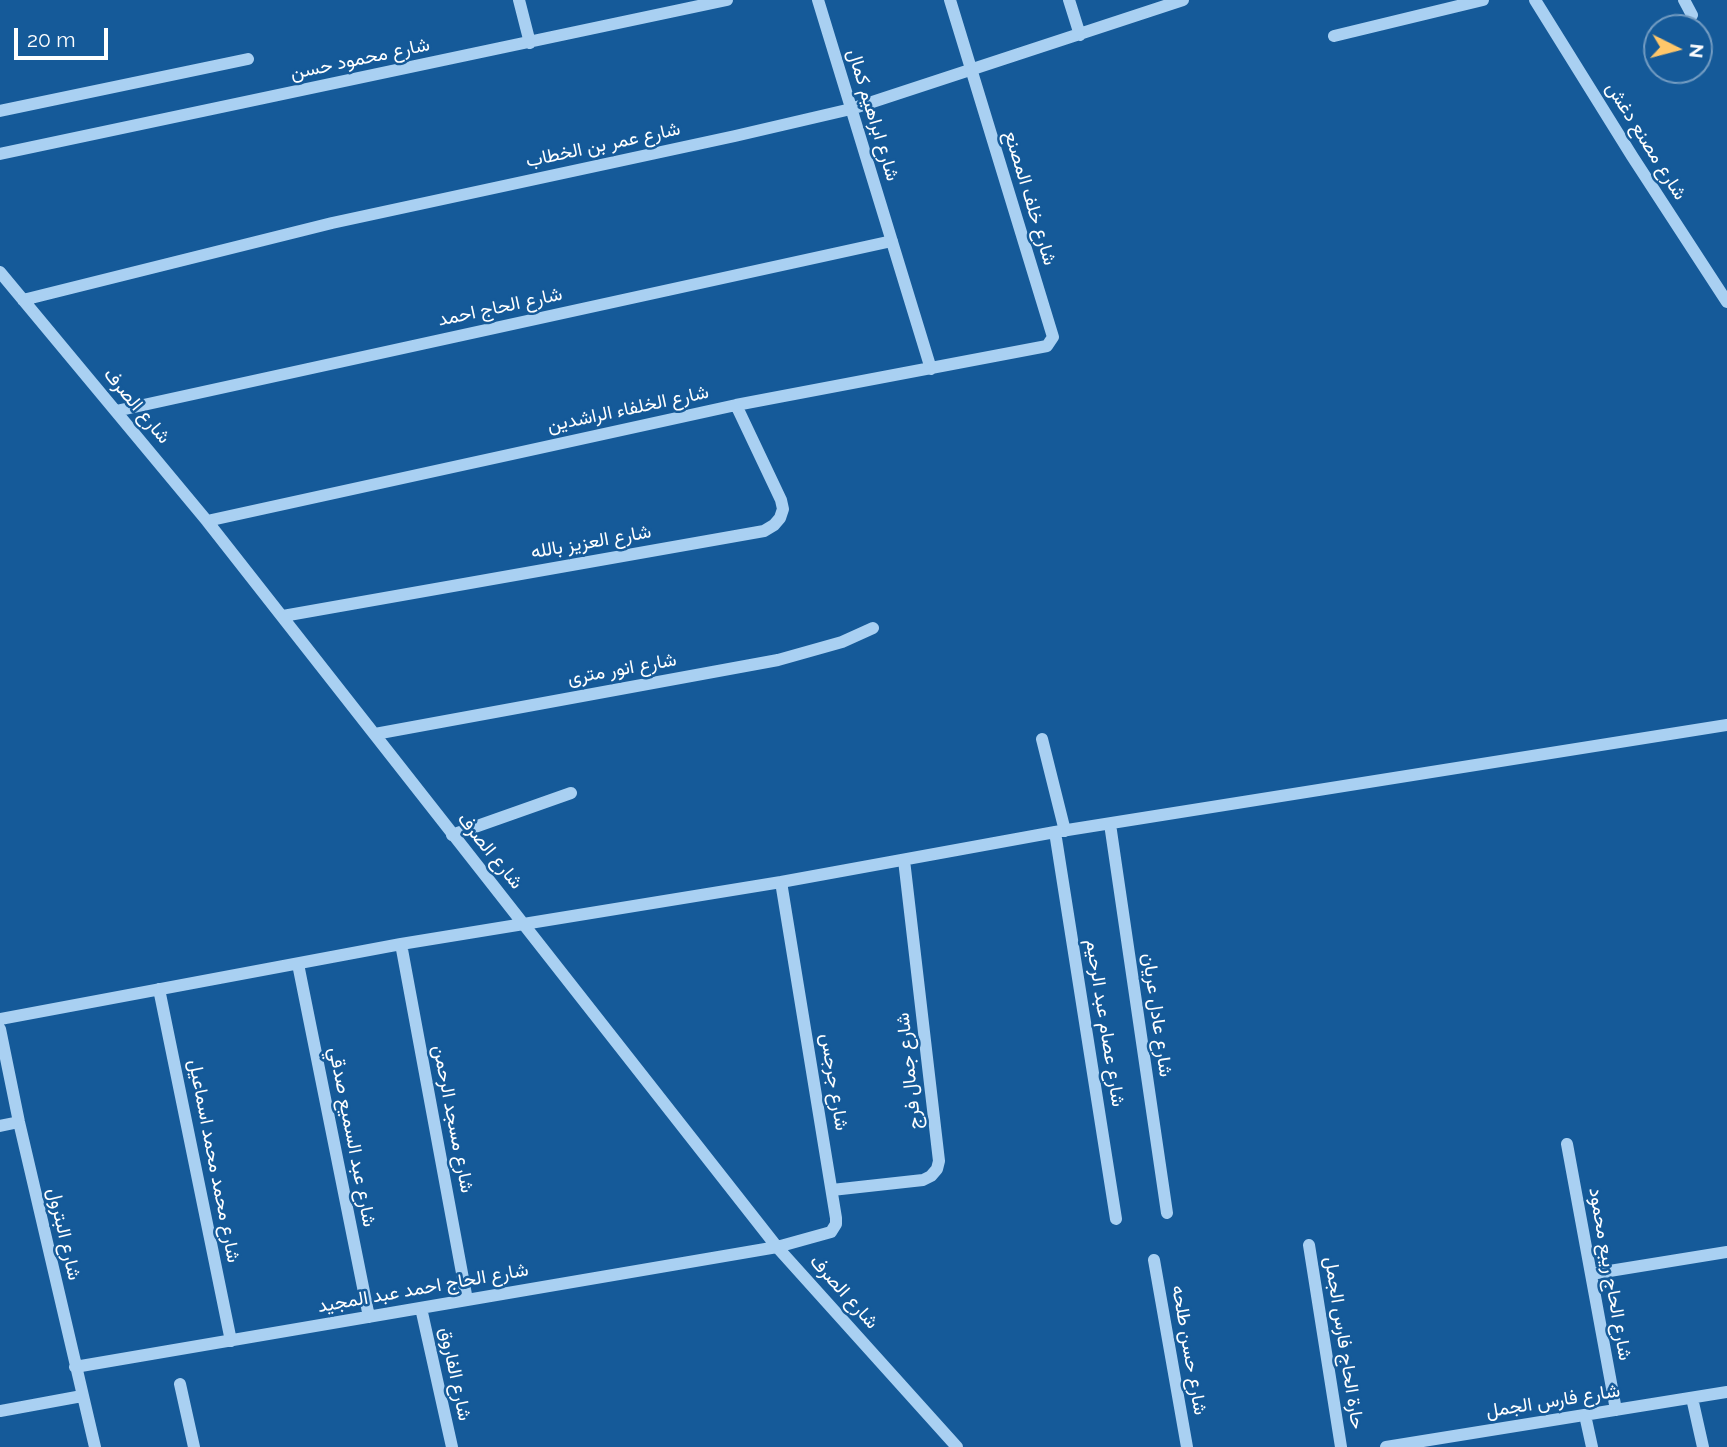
<!DOCTYPE html>
<html>
<head>
<meta charset="utf-8">
<style>
	body { margin:0 }
	#map { position:relative; width:1727px; height:1447px; overflow:hidden; background:#155a99; font-family:Raleway,sans-serif }
	canvas { display:block }
	.north { position:absolute; left:1643px; top:14px; width:70px; height:70px; box-sizing:border-box; background:#155a99; border:2px solid #739cc2; border-radius:50%; rotate:96deg; font-size:19px; font-weight:700; line-height:28px; text-align:center; color:#fff }
	.north::after { content:''; display:block; margin:auto; width:24px; height:32px; background:#ffc76a; clip-path:polygon(50% 0,100% 100%,50% 72%,0 100%) }
	.scale { position:absolute; left:14px; top:28px; width:94px; height:32px; box-sizing:border-box; border:4px solid #fff; border-top:0; padding-left:9px; font-size:21px; line-height:24px; white-space:nowrap; color:#fff; -webkit-text-stroke:5px #155a99; paint-order:stroke }
</style>
</head>
<body>
<div id="map">
<canvas width="1727" height="1447"></canvas>
<div class="north">N</div>
<div class="scale">20 m</div>
</div>
<script>
const ctx = document.querySelector('canvas').getContext('2d');
ctx.lineJoin = 'round';
const shape = rows => new Path2D(rows.map(r => 'M' + r).join(''));
function stroke(path, color, width, dash) { ctx.strokeStyle = color; ctx.lineWidth = width; ctx.lineCap = dash ? 'butt' : 'round'; ctx.setLineDash(dash || []); ctx.stroke(path); }
function drawText(font, color, halo, rows, align = 'center') {
  ctx.font = font + ' Raleway,Vazirmatn,sans-serif'; ctx.lineWidth = 5; ctx.setLineDash([]); ctx.textBaseline = 'middle'; ctx.strokeStyle = halo; ctx.fillStyle = color; for (const [text, x, y, turn = 0] of rows) {
    ctx.save(); ctx.translate(x, y); ctx.rotate((+turn || 0) * Math.PI / 180); ctx.textAlign = isNaN(turn) ? turn : align; if (halo) ctx.strokeText(text, 0, 0); ctx.fillText(text, 0, 0); ctx.restore();
  }
}
stroke(shape([
	[519,0,530,43],
	[818,0,931,369],
	[1069,0,1080,35],
	[1535,0,1632,156,1727,302],
	[1684,0,1692,15],
	[1334,36,1483,0],
	[0,111,248,59],
	[0,154,727,0],
	[0,272,207,521,777,1247,957,1447],
	[23,300,332,223,735,136,851,109,1183,0],
	[116,411,892,241],
	[207,521,736,405,1047,346,1053,337,950,0],
	[283,616,764,531,774,525,780,518,783,509,781,500,736,405],
	[375,734,778,660,842,642,873,628],
	[1042,739,1065,831],
	[1110,824,1167,1213],
	[1055,832,1116,1219],
	[452,835,571,793],
	[401,944,467,1300],
	[298,964,369,1317],
	[159,989,231,1341],
	[0,1019,401,944,781,882,1055,832,1727,725],
	[0,1029,19,1122,95,1447],
	[0,1126,19,1122],
	[1567,1144,1616,1410],
	[832,1190,923,1180,931,1176,937,1169,939,1161,904,860],
	[1309,1245,1341,1447],
	[1154,1260,1187,1447],
	[1591,1274,1727,1252],
	[421,1308,452,1447],
	[75,1367,777,1247,831,1232,836,1224,836,1218,781,882],
	[180,1384,194,1447],
	[1692,1398,1703,1447],
	[0,1411,82,1396],
	[1585,1415,1592,1447],
	[1386,1447,1727,1392]
]), '#a9d0f2', 12);
drawText('19px', '#fff', '#155a99', [
	["شارع محمود حسن",360,59,-12],
	["شارع ابراهيم كمال",873,115,73],
	["شارع مصنع دغش",1646,141,58],
	["شارع عمر بن الخطاب",603,145,-12],
	["شارع خلف المصنع",1030,198,73],
	["شارع الحاج احمد",500,307,-12],
	["شارع الصرف",137,406,50],
	["شارع الخلفاء الراشدين",628,409,-12],
	["شارع العزيز بالله",591,542,-10],
	["شارع انور مترى",622,669,-10],
	["شارع الصرف",490,851,51],
	["شارع عادل عريان",1157,1015,82],
	["شارع عصام عبد الرحيم",1105,1023,81],
	["شارع جمال فرج",909,1071,-96],
	["شارع جرجس",834,1082,81],
	["شارع مسجد الرحمن",453,1119,79],
	["شارع عبد السميع صدقي",352,1137,79],
	["شارع محمد محمد اسماعيل",214,1161,79],
	["شارع البترول",64,1234,77],
	["شارع الحاج ريبع محمود",1610,1274,80],
	["شارع الحاج احمد عبد المجيد",423,1288,-10],
	["شارع الصرف",844,1292,48],
	["حارة الحاج فارس الجمل",1344,1343,81],
	["شارع حسن طلحه",1189,1350,80],
	["شارع الفاروق",455,1374,78],
	["شارع فارس الجمل",1553,1401,-9]
]);
</script>
</body>
</html>
